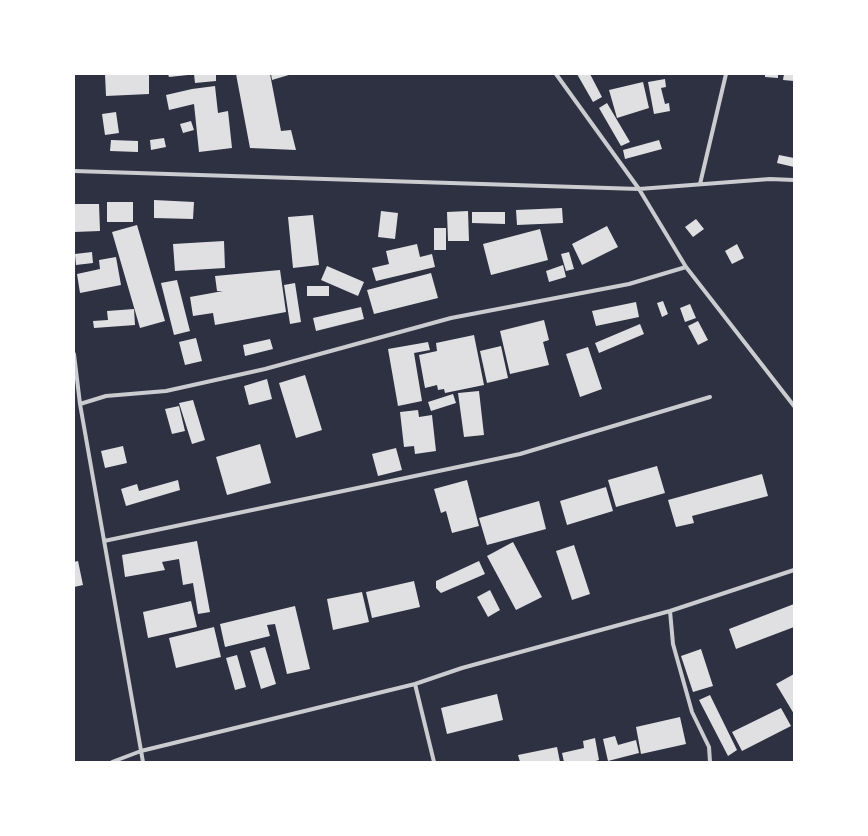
<!DOCTYPE html>
<html>
<head>
<meta charset="utf-8">
<style>
	body { margin:0 }
	#map { position:relative; width:868px; height:836px; overflow:hidden; background:#2d3142; font-family:"Asap Condensed",sans-serif }
	canvas { display:block }
	.frame { position:absolute; inset:0; border:75px solid #fff; pointer-events:none }
</style>
</head>
<body>
<div id="map">
<canvas width="868" height="836"></canvas>
<div class="frame"></div>
</div>
<script>
const ctx = document.querySelector('canvas').getContext('2d');
ctx.lineJoin = 'round';
function fill(path, color) { ctx.fillStyle = color; ctx.fill(path, 'evenodd'); }
const shape = rows => new Path2D(rows.map(r => 'M' + r).join(''));
function stroke(path, color, width, dash) { ctx.strokeStyle = color; ctx.lineWidth = width; ctx.lineCap = dash ? 'butt' : 'round'; ctx.setLineDash(dash || []); ctx.stroke(path); }
fill(shape([
	[105,74,149,74,149,94,106,96],
	[168,74,188,74,188,75,169,77],
	[194,74,216,74,216,81,195,83],
	[236,74,270,74,281,131,291,130,296,150,250,148],
	[271,74,292,74,272,80],
	[577,74,590,74,602,97,593,102],
	[765,74,778,74,778,78,765,77],
	[784,74,794,74,794,81,783,80],
	[665,79,666,87,661,88,665,104,669,103,670,111,654,114,648,82],
	[643,82,649,108,617,118,609,90],
	[215,86,218,113,228,111,232,148,199,152,194,104,169,110,166,95,192,89],
	[607,103,630,142,621,146,599,108],
	[116,112,119,133,105,135,102,114],
	[191,121,194,130,183,133,180,124],
	[164,138,166,147,151,150,150,140],
	[111,140,138,141,138,152,110,151],
	[659,140,662,149,625,159,623,150],
	[779,155,794,158,794,167,777,163],
	[154,200,194,202,193,219,154,218],
	[107,202,133,202,133,222,107,222],
	[74,204,99,204,100,231,74,232],
	[562,208,563,223,517,225,516,210],
	[381,211,398,213,395,239,378,237],
	[468,211,469,241,448,241,447,212],
	[472,212,505,212,505,224,472,223],
	[313,215,319,265,293,268,288,217],
	[696,219,704,229,693,237,685,227],
	[137,225,165,321,140,328,112,232],
	[607,226,618,247,582,265,572,244],
	[434,228,446,228,446,250,434,250],
	[540,229,548,260,491,275,483,244],
	[224,241,225,268,175,271,173,244],
	[417,244,420,257,432,254,435,267,376,281,372,268,389,264,386,251],
	[737,244,744,258,732,264,725,251],
	[92,252,93,263,76,265,75,254],
	[569,252,574,269,566,271,561,254],
	[116,257,121,285,80,293,77,274,100,269,99,260],
	[563,265,566,277,549,282,546,271],
	[327,266,364,282,358,296,321,280],
	[280,270,286,312,215,325,213,313,193,316,190,297,223,291,217,291,215,276],
	[431,273,438,298,374,314,367,290],
	[177,280,190,331,174,335,161,283],
	[295,283,301,322,290,324,284,285],
	[307,286,329,286,329,296,307,296],
	[663,301,668,314,662,317,657,303],
	[636,302,639,317,596,326,592,311],
	[690,304,696,318,685,322,680,308],
	[361,307,364,319,316,331,313,318],
	[134,309,135,325,94,328,93,321,108,320,107,311],
	[544,320,549,340,543,342,549,365,510,374,500,331],
	[698,321,708,340,698,345,688,326],
	[640,324,644,334,599,353,595,343],
	[474,335,484,385,445,393,444,389,438,390,437,385,425,388,419,355,437,351,436,343],
	[196,338,202,361,185,365,179,342],
	[270,339,273,349,245,356,243,345],
	[428,342,430,350,414,353,422,401,398,406,388,349],
	[501,346,508,378,487,383,480,351],
	[588,347,602,389,580,397,566,354],
	[305,375,322,430,296,438,279,383],
	[267,379,272,399,249,405,244,386],
	[479,391,484,435,464,437,458,393],
	[453,394,456,403,431,411,428,402],
	[193,400,205,440,192,444,179,403],
	[179,406,185,431,172,434,165,409],
	[418,410,419,417,432,415,436,451,415,454,414,446,404,447,400,412],
	[260,444,271,483,227,495,216,457],
	[123,446,127,463,105,468,101,451],
	[396,448,402,470,378,476,372,454],
	[657,466,665,493,616,507,608,480],
	[762,474,768,496,692,516,694,523,676,527,668,500],
	[178,480,180,490,126,506,121,489,137,484,139,491],
	[467,480,479,526,452,533,446,511,441,513,434,489],
	[606,487,613,511,567,525,560,501],
	[539,501,546,529,487,545,479,518],
	[197,541,210,612,198,614,193,583,183,585,179,559,162,562,165,570,125,577,122,555],
	[513,542,542,597,516,610,487,556],
	[574,545,590,594,572,600,556,551],
	[78,561,83,585,74,587,74,562],
	[479,561,485,574,441,593,436,588,436,581],
	[414,581,420,607,372,618,366,592],
	[490,590,500,610,488,617,477,597],
	[362,592,369,622,333,630,327,599],
	[191,601,197,627,148,638,143,612],
	[794,604,794,627,736,649,729,629],
	[295,606,310,669,287,674,275,624,267,625,270,636,225,647,220,624],
	[214,627,221,657,176,668,169,638],
	[265,647,276,684,261,689,250,651],
	[701,649,713,686,693,692,681,656],
	[237,655,246,687,235,690,226,658],
	[794,674,794,714,776,684],
	[497,694,503,720,447,734,441,708],
	[710,695,737,750,728,756,699,700],
	[781,708,791,726,742,751,732,732],
	[680,717,686,744,641,754,636,727],
	[615,736,618,745,636,740,639,753,608,761,603,739],
	[595,738,599,760,592,762,564,762,562,753,584,748,583,741],
	[557,747,560,762,520,762,518,755]
]), '#e0e0e3');
stroke(shape([
	[556,74,639,189,686,267,794,406],
	[74,171,639,189,770,179,794,180],
	[700,184,726,74],
	[74,354,80,404,143,762],
	[80,404,106,396,166,391,265,369,451,318,629,284,686,267],
	[104,541,520,454,710,397],
	[670,611,673,644,692,712,709,747,710,762],
	[415,684,434,762],
	[112,762,141,751,415,684,462,668,670,611,794,570]
]), '#caccd0', 4);
</script>
</body>
</html>
